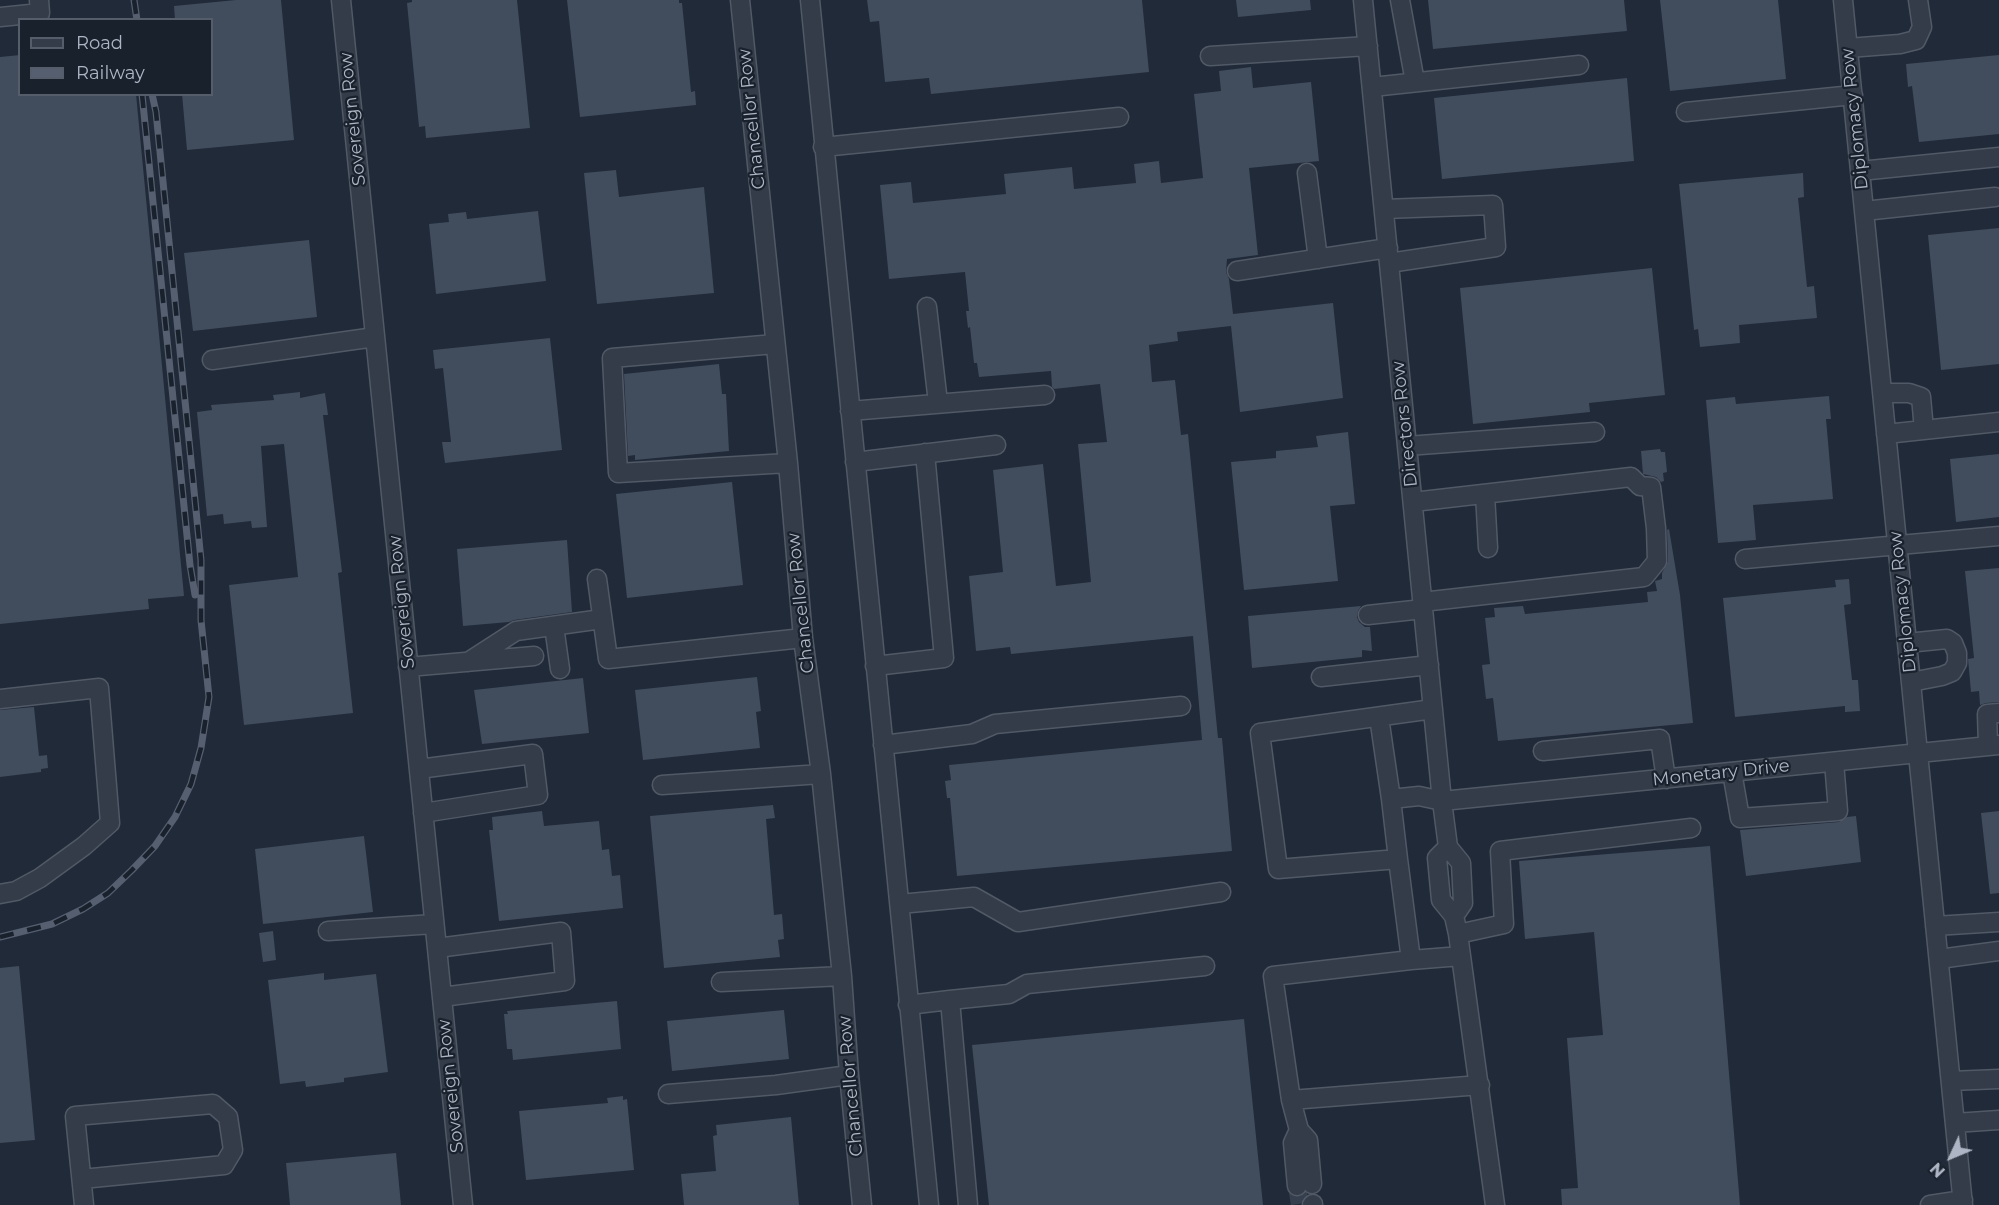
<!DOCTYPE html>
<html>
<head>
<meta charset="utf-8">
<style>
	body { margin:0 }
	#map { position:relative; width:1999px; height:1205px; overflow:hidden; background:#202a38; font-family:Montserrat,sans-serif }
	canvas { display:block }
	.legend { position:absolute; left:18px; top:18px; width:195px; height:78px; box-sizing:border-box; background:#19212d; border:2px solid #555d6a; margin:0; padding:8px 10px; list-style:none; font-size:18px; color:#aeb6c5 }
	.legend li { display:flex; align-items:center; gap:12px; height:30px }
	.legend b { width:30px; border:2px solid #555d6a }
	.north { position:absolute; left:1921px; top:1127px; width:60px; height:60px; -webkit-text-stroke:4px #19212d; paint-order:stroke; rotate:226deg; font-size:16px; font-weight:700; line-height:24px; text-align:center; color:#aeb6c5 }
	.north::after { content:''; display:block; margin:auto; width:21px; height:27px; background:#aeb6c5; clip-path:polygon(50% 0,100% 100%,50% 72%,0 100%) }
</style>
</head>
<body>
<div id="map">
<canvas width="1999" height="1205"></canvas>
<ul class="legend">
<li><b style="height:8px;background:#333c48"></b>Road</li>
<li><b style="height:8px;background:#555f70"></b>Railway</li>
</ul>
<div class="north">N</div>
</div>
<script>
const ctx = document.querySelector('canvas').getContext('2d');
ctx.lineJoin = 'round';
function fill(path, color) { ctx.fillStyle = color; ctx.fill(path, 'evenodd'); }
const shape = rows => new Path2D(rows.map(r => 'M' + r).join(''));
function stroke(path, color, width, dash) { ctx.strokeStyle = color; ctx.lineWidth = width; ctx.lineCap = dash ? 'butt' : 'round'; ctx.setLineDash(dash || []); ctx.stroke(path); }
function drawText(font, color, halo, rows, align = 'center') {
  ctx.font = font + ' Montserrat,sans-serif'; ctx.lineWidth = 4.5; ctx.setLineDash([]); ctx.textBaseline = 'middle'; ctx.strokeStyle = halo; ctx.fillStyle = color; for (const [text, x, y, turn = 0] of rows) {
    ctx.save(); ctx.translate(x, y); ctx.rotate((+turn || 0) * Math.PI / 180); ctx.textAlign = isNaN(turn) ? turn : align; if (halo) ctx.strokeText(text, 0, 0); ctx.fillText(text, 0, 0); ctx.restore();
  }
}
fill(shape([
	[236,0,281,0,294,140,187,150,182,94,212,94,212,20,175,20,174,6],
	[412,0,517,0,530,128,426,138,425,126,419,127,407,3,412,2],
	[567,0,679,0,679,3,682,3,691,92,695,91,696,105,580,117],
	[867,0,1142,0,1149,72,931,94,929,78,885,82,879,21,870,22],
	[1236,0,1310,0,1311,10,1238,17],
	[1428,0,1624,0,1627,31,1433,49],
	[1660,0,1778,0,1786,79,1670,91],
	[20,55,20,94,136,94,184,596,148,599,149,609,0,624,0,57],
	[1999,55,1999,134,1919,142,1912,86,1908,87,1906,64],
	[1251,67,1253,88,1311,82,1319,161,1249,168,1258,255,1227,259,1226,272,1229,279,1233,314,1333,303,1343,398,1240,412,1231,326,1177,332,1178,341,1149,345,1152,382,1175,380,1181,435,1188,434,1218,738,1222,738,1232,851,957,876,950,798,947,798,945,781,951,780,949,765,1202,740,1193,636,1011,654,1010,647,976,651,969,576,1003,572,993,470,1043,464,1056,586,1091,582,1078,444,1107,442,1100,384,1054,389,1052,387,1051,371,979,377,977,363,974,363,970,327,968,328,966,311,969,311,965,272,889,279,880,185,911,182,913,203,1006,194,1004,174,1072,167,1074,189,1136,183,1134,164,1159,161,1161,183,1203,178,1194,94,1221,91,1219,71],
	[1627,78,1634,161,1442,179,1434,98],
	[616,170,619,197,704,187,714,293,597,304,584,173],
	[1803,173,1804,197,1798,198,1807,287,1814,286,1817,318,1739,325,1740,343,1700,347,1698,329,1694,330,1679,184],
	[538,211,546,281,436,294,429,224,449,222,448,214,466,212,467,219],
	[1999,228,1999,364,1941,370,1928,235],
	[309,240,317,317,193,331,184,253],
	[1652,268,1665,395,1589,403,1590,412,1473,424,1460,288],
	[550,338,562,450,445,463,442,442,451,442,443,368,435,369,433,350],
	[719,364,722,394,726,394,729,451,635,460,635,455,628,456,624,374],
	[300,392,300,398,325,393,328,415,323,415,342,572,338,573,353,713,244,725,229,585,298,577,284,444,261,446,267,527,252,528,251,521,224,524,223,514,207,516,197,412,212,410,211,405,274,400,273,395],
	[1829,396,1831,419,1826,419,1833,499,1753,505,1756,540,1718,543,1706,400,1735,397,1736,404],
	[1348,432,1355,504,1330,506,1338,581,1244,590,1231,462,1276,458,1276,451,1318,447,1316,436],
	[1660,449,1661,452,1665,452,1667,472,1663,473,1664,481,1661,482,1656,477,1643,474,1641,451],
	[1999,454,1999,517,1956,522,1950,459],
	[732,482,743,585,627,598,616,494],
	[1669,529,1680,595,1693,723,1498,741,1493,698,1486,699,1482,665,1490,664,1485,618,1495,617,1494,608,1523,606,1525,614,1648,602,1647,592,1657,591,1655,581,1662,579,1662,573,1668,561,1667,530],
	[567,540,572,612,514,620,509,622,463,626,457,549],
	[1999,568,1999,702,1986,703,1980,705,1979,691,1971,692,1968,659,1974,658,1965,571],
	[1849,579,1851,604,1844,605,1852,680,1858,680,1860,711,1845,712,1845,706,1735,717,1723,598,1836,587,1835,580],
	[1361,606,1358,611,1357,617,1359,622,1365,627,1370,627,1372,651,1362,650,1362,657,1252,668,1248,616],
	[757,677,761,711,756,712,760,748,643,760,635,690],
	[583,678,589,733,482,744,474,690],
	[34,707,39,756,47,755,48,768,41,769,41,772,0,777,0,710],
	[773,805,775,818,766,819,774,915,782,914,784,939,778,940,780,957,664,968,650,816],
	[542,811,544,826,599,821,602,850,609,849,612,876,620,875,623,908,499,921,489,830,493,830,492,817],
	[1999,811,1999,893,1990,894,1981,813],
	[1856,816,1861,862,1746,876,1740,830,1839,822,1847,817],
	[364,836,373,912,263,924,255,849],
	[1710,846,1740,1205,1562,1205,1561,1189,1578,1188,1567,1038,1603,1035,1594,932,1525,939,1519,861],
	[273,931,276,960,263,962,259,933],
	[19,966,35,1140,0,1143,0,968],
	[324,973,324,980,376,974,388,1072,344,1078,344,1082,306,1087,305,1081,280,1084,268,980],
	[617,1001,621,1049,513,1060,512,1049,507,1049,504,1014,508,1014,507,1011],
	[784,1010,789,1059,672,1071,667,1021],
	[1244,1019,1263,1205,989,1205,972,1045],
	[623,1096,623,1100,627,1099,634,1170,526,1180,519,1111,608,1103,607,1098],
	[791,1117,799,1205,684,1205,681,1174,716,1171,713,1136,717,1135,716,1125],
	[396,1153,401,1205,290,1205,286,1163]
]), '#414c5d');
stroke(shape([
	[1297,1186,1300,1205]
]), '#353f4d', 18, [18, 9]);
const minor = shape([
	[341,0,463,1205],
	[740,0,788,463,803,638,821,774,842,976,849,1075,862,1205],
	[810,0,929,1205],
	[1363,0,1442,801,1448,847,1461,863,1463,903,1454,916],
	[1400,0,1415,82],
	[1843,0,1963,1205],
	[0,17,40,13,39,0],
	[1848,48,1900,44,1916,40,1922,27,1918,0],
	[1210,56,1368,46],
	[1372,87,1579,65],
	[1686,112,1853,95],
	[823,147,1119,117],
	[1860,171,1999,157],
	[1307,173,1318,259],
	[1384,209,1493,205,1496,247,1389,263],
	[1864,211,1995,197],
	[1237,271,1388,248],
	[927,307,938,403],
	[775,344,612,358,618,473,788,463],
	[212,360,375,337],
	[1882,393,1909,393,1921,397,1924,430],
	[850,411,1045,395],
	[1886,434,1999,422],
	[1407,446,1595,432],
	[855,462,996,445],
	[1485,494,1488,548],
	[1413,502,1631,477,1640,486,1651,487,1656,528,1657,561,1644,577,1422,602],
	[1745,559,1999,536],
	[597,579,608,659,803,638],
	[1368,615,1423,609],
	[554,626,560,669],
	[1907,643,1947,639,1953,643,1957,653,1957,663,1952,672,1942,676,1911,682],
	[468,662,516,631,602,619],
	[875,666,944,658,925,453],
	[408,667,534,656],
	[1321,677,1429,665],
	[0,699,99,688,110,823,84,846,40,878,16,891,0,894],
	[1433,709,1260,733,1278,869,1398,859,1391,799,1419,796,1442,801,1999,745],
	[1379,717,1391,799],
	[883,745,972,734,995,724,1181,706],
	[1988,746,1987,714,1999,713],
	[1543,751,1660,739,1666,779],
	[419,769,533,754,538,795,423,813],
	[1732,772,1740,818,1838,811,1834,762],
	[662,785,821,774],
	[1448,847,1437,858,1441,900,1454,916,1458,934,1495,1205],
	[1398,859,1411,960,1461,956],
	[900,904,974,897,1018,922,1221,892],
	[1935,926,1999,922],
	[328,931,434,924],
	[1458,934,1504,924,1500,851,1691,828],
	[437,948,561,932,565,981,442,997],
	[1939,959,1999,951],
	[721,982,842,976],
	[950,1000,1009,994,1027,984,1205,966],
	[908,1005,950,1000,968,1205],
	[1951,1081,1999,1079],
	[668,1094,776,1085,849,1075],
	[1291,1100,1273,976,1411,960],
	[1955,1123,1999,1120],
	[82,1179,224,1165,233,1150,228,1117,213,1104,75,1116,84,1205],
	[1312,1184,1308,1140,1299,1130,1291,1100,1480,1085],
	[1297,1186,1293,1143,1299,1130],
	[1312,1205,1313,1204],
	[1930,1205,1963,1200]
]);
stroke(minor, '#515966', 21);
stroke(minor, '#333c48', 18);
const rail = shape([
	[134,0,137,20],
	[142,94,190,565,195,595],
	[0,937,52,924,83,909,108,893,132,870,155,846,175,817,191,784,201,748,209,697,201,620,201,560,156,112,152,94]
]);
stroke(rail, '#555f70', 7);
stroke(rail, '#19212d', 4.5, [14]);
drawText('18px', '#aeb6c5', '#19212d', [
	["Sovereign Row",353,119,-96],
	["Chancellor Row",752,119,-96],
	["Diplomacy Row",1855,119,-96],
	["Directors Row",1405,424,-96],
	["Sovereign Row",402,602,-96],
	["Diplomacy Row",1903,602,-96],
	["Chancellor Row",801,603,-96],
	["Monetary Drive",1721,773,-6],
	["Sovereign Row",451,1086,-96],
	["Chancellor Row",851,1086,-95]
]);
</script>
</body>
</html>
